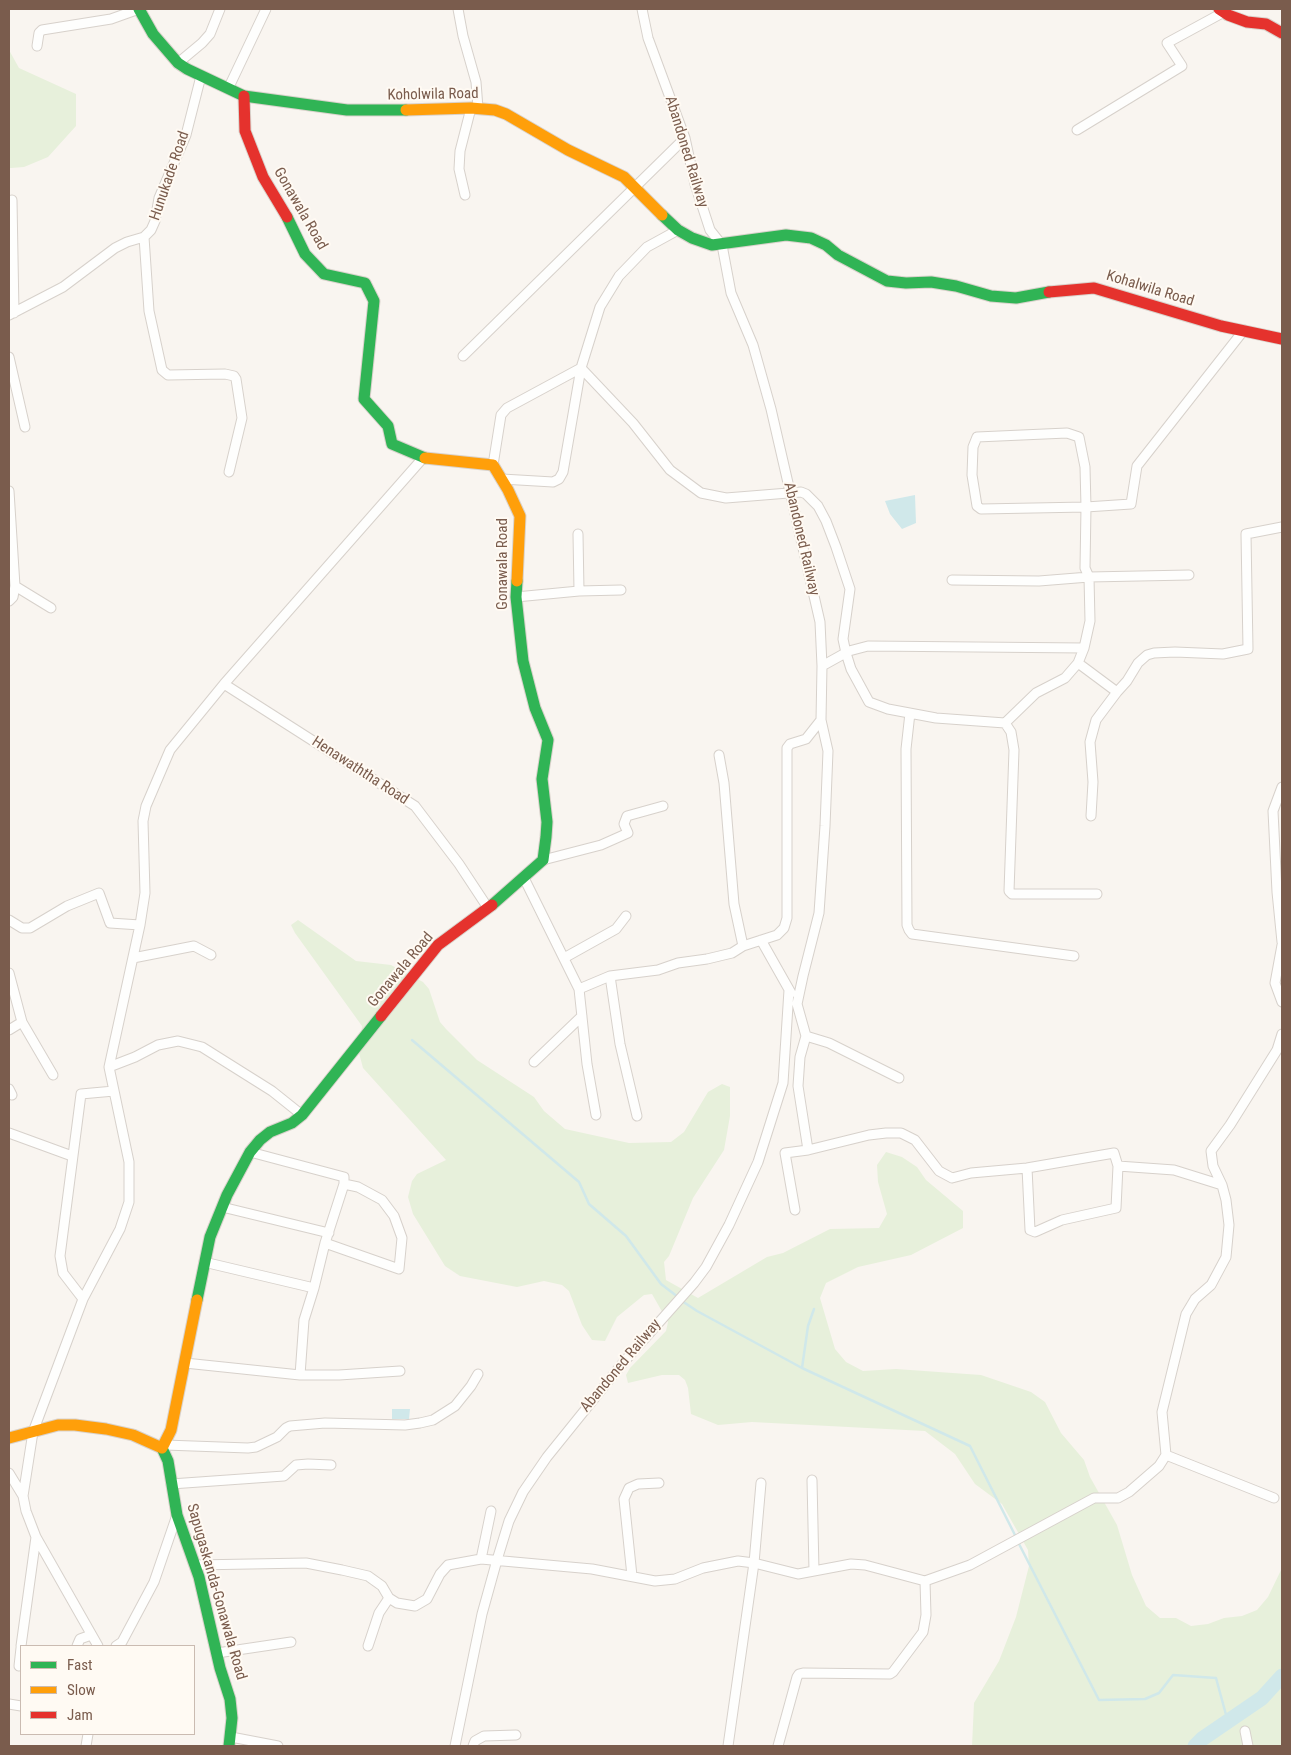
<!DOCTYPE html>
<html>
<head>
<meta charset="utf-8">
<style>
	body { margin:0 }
	#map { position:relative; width:1291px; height:1755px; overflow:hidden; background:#f9f5f0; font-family:"Roboto Condensed",sans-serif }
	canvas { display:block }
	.frame { position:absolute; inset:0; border:10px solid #7a5c4d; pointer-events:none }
	.legend { position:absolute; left:20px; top:1645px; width:175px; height:90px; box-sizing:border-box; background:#fffaf3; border:1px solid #cabbb1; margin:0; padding:6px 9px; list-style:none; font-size:15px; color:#7a5c4d }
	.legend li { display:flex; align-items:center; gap:10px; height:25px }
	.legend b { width:25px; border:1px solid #cabbb1 }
</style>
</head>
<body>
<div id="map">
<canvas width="1291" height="1755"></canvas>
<div class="frame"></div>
<ul class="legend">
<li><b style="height:6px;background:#30b455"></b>Fast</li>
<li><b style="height:6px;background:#ff9f0a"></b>Slow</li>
<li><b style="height:6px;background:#e5322d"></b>Jam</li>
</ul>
</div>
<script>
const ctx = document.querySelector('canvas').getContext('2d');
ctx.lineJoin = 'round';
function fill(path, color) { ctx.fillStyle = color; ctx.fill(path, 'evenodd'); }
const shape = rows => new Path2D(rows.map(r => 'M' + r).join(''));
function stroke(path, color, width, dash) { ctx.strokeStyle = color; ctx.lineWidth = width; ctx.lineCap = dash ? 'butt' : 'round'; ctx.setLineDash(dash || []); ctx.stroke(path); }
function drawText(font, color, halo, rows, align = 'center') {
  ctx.font = font + ' "Roboto Condensed",sans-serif'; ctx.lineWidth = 4; ctx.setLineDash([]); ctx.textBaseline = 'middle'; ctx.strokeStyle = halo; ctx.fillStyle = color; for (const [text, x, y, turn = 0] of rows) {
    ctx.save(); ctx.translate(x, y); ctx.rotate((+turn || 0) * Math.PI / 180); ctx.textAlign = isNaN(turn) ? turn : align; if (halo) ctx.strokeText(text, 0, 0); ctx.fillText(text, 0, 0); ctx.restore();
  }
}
fill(shape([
	[9,50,19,68,76,94,76,126,48,157,24,167,11,168,9,168],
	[298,920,356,961,391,965,423,982,429,989,440,1022,446,1029,477,1060,534,1097,544,1111,565,1129,629,1143,671,1142,684,1132,708,1092,722,1084,730,1087,730,1116,724,1150,693,1198,669,1256,664,1262,666,1280,698,1298,767,1257,783,1253,830,1229,879,1228,887,1214,878,1182,877,1165,886,1152,902,1157,917,1167,926,1180,963,1211,963,1228,911,1255,858,1267,826,1283,820,1298,835,1349,846,1362,863,1371,896,1369,981,1375,1031,1392,1045,1402,1061,1433,1084,1460,1090,1477,1117,1525,1132,1575,1146,1606,1160,1618,1176,1618,1191,1626,1208,1624,1224,1618,1242,1616,1257,1610,1268,1597,1282,1568,1282,1746,972,1746,974,1703,999,1661,1016,1617,1029,1566,1028,1550,1002,1504,975,1484,955,1454,925,1431,752,1422,718,1425,691,1414,688,1388,685,1380,679,1375,662,1375,628,1383,626,1375,630,1368,666,1331,668,1322,652,1294,644,1295,617,1317,605,1341,592,1340,582,1325,569,1291,562,1285,544,1281,517,1287,460,1276,445,1266,413,1214,408,1197,412,1181,417,1174,446,1160,363,1068,359,1053,362,1026,295,933,291,925]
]), '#e7f0db');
fill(shape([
	[915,495,916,523,902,529,890,514,885,501],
	[392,1409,410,1409,409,1419,392,1419]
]), '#d0e8ea');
stroke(shape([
	[412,1040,579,1182,589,1204,626,1236,661,1284,678,1297],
	[682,1301,697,1311,802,1368,970,1446,1016,1537],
	[802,1368,808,1326,814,1309],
	[1018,1542,1099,1700,1145,1699,1159,1693,1173,1675,1216,1678,1228,1722]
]), '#d0e8ea', 2.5);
stroke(shape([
	[1195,1746,1202,1739,1262,1698,1282,1676]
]), '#d0e8ea', 15);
const street = shape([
	[458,9,463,36,476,82,478,108],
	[642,9,648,38,685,138,695,184,710,230,722,245,731,293,753,345,771,409,820,622,822,666,821,720,828,751,825,826,819,913,803,976,797,1004,806,1036,800,1057,798,1086,808,1150,869,1135,886,1133,901,1133,915,1140,939,1171,952,1178,971,1173,1027,1168,1114,1153,1118,1166,1174,1170,1222,1185],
	[37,46,39,33,42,30,111,19,139,9],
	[178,63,202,43,210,34,220,9],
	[228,89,266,9],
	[1077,130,1182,66,1167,43,1224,12],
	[465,195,459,169,460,151,471,108],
	[12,200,14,313],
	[144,237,149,311,162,370,168,375,225,374,234,376,236,379,242,418,229,472],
	[9,315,63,287,115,248,127,242,144,237,151,230,155,221,159,198,186,135,201,76],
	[463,356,685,138],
	[9,357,25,427],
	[493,465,501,415,507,408,581,368,633,423,670,470,701,493,726,498,801,492,806,494,818,506,826,521,836,547,850,589,843,639,846,653,851,669,869,702,888,709,936,718,1005,723,1036,693,1065,678,1078,663,1084,648,1090,621,1089,577,1039,581,952,580],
	[502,479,553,482,559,479,563,472,581,368,600,307,619,276,647,247,678,230],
	[9,491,15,586,13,597,9,601],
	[1189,575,1089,577,1085,568,1086,507,1085,467,1079,437,1067,433,977,437,973,447,972,475,977,506,981,509,1086,507,1131,504,1137,466,1244,330],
	[15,586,51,608],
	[579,591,621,590],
	[516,597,579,591,578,534],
	[1078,663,1117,692,1096,720,1090,742,1093,782,1091,816],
	[822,666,849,651,868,646,1084,648],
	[224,684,415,806,459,864,488,908],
	[1117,692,1127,681,1138,663,1147,655,1154,653,1175,652,1223,654,1248,649,1246,534,1282,527],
	[910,713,906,749,907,925,909,930,912,934,1074,956],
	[1005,723,1011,732,1014,750,1009,891,1012,894,1097,894],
	[719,755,724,783,734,904,743,946],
	[1282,787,1273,811,1277,892,1282,942],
	[543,860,601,845,628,833,624,824,627,816,663,806],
	[524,878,579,989,610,976,658,970,678,963,707,959,732,953,743,946,777,935,784,928,787,918,787,748,790,744,806,739,821,720],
	[9,920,22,928,30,928,67,906,99,893,110,923,140,925],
	[761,940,791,993],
	[1282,945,1275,983,1282,1002],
	[133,958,194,946,211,955],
	[564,958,616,929,626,916],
	[9,973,22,1022,53,1075],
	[610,976,620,1044,637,1116],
	[579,989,587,1064,596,1115],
	[9,1030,22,1022],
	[806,1036,829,1043,899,1078],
	[534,1062,582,1016],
	[109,1067,135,1057,158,1045,178,1041,202,1047,272,1091,302,1115],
	[9,1089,12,1095],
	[9,1133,72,1156],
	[1027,1168,1030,1230,1035,1232,1062,1220,1116,1208,1118,1166],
	[222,1207,329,1233],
	[795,1210,785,1153,808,1150],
	[325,1243,399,1269,402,1238,394,1216,382,1200,358,1187,344,1184],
	[204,1262,314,1288,325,1243,344,1184,344,1177,250,1152],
	[83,1299,63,1273,60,1256,81,1094,114,1091],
	[185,1363,300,1375,339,1375,400,1371],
	[300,1375,304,1320,314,1288],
	[165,1445,248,1448,256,1447,277,1437,286,1428,290,1426,325,1423,405,1425,420,1423,433,1420,455,1406,471,1386,478,1374],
	[1166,1455,1274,1498],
	[9,1473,23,1496],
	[812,1480,814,1571],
	[171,1484,284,1476,296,1465,308,1464,331,1465],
	[481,1559,491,1511],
	[195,1565,306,1563,342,1570,368,1576,382,1586,389,1598,397,1603,415,1606,427,1599,440,1574,448,1565,481,1559,592,1569,655,1581,675,1579,703,1568,738,1561,754,1563,798,1574,851,1564,865,1565,925,1581,970,1565,1094,1498,1118,1498,1129,1492,1159,1466,1166,1455,1162,1412,1186,1314,1195,1299,1211,1285,1226,1257,1229,1225,1226,1200,1222,1185,1213,1166,1211,1151,1230,1125,1277,1050,1282,1034],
	[632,1576,624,1499,629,1488,638,1484,659,1483],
	[21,1646,36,1537],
	[77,1646,80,1639,91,1635],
	[98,1646,36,1537,26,1511,23,1496,33,1432,83,1299,120,1229,129,1202,129,1162,109,1067,140,925,145,893,143,821,146,806,170,750,224,684,423,458],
	[116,1646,122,1642,154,1582,177,1515],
	[368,1646,379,1613,389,1598],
	[217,1653,291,1642],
	[19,1666,21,1648],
	[9,1704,21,1706],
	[1245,1731,1248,1746],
	[231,1737,278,1746],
	[86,1746,88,1734],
	[455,1746,482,1614,497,1560,509,1521,523,1492,547,1457,622,1364,694,1283,706,1267,729,1225,758,1162,783,1083,789,990],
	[473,1746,475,1741,484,1736,516,1735],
	[728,1746,754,1563,761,1483],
	[778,1746,797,1677,799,1674,803,1673,890,1674,893,1672,923,1632,926,1615,925,1581]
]);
const fast = shape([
	[139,9,153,34,178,63,187,69,244,96,347,110,406,110],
	[662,215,678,230,692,238,712,245,786,235,811,238,826,245,838,255,887,281,906,283,931,282,956,286,991,296,1016,298,1049,292],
	[287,217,305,254,324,274,365,283,374,301,364,399,388,426,392,444,425,458],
	[492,905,543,860,546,837,547,822,542,779,548,740,535,708,523,661,516,597,517,581],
	[197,1300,210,1237,227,1195,250,1152,260,1140,270,1132,292,1123,302,1115,381,1016],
	[162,1448,168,1461,177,1515,199,1577,220,1668,230,1699,232,1718,229,1746]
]);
const slow = shape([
	[406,110,471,108,495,110,506,114,568,150,624,177,662,215],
	[425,458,493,465,508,490,520,516,517,581],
	[9,1438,58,1425,75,1425,106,1429,133,1435,162,1448],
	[162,1448,171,1430,197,1300]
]);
const jam = shape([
	[1219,9,1228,15,1247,22,1266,24,1282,33],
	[244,96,245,131,263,177,287,217],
	[1049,292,1094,288,1221,326,1282,339],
	[381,1016,438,945,492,905]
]);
stroke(street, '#d7d1cb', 11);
stroke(fast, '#d9d2cb', 13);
stroke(slow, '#d9d2cb', 13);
stroke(jam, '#d9d2cb', 13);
stroke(street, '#fefefd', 9);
stroke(fast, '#30b455', 11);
stroke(slow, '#ff9f0a', 11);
stroke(jam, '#e5322d', 11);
drawText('15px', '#7a5c4d', '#fffaf3', [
	["Koholwila Road",433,95,-1],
	["Abandoned Railway",686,152,73],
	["Hunukade Road",170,176,-71],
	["Gonawala Road",300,209,60],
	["Kohalwila Road",1150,289,17],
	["Abandoned Railway",801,539,77],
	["Gonawala Road",503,564,-90],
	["Henawaththa Road",360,771,33],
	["Gonawala Road",401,970,-50],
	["Abandoned Railway",621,1366,-50],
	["Sapugaskanda-Gonawala Road",216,1592,74]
]);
</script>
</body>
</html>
